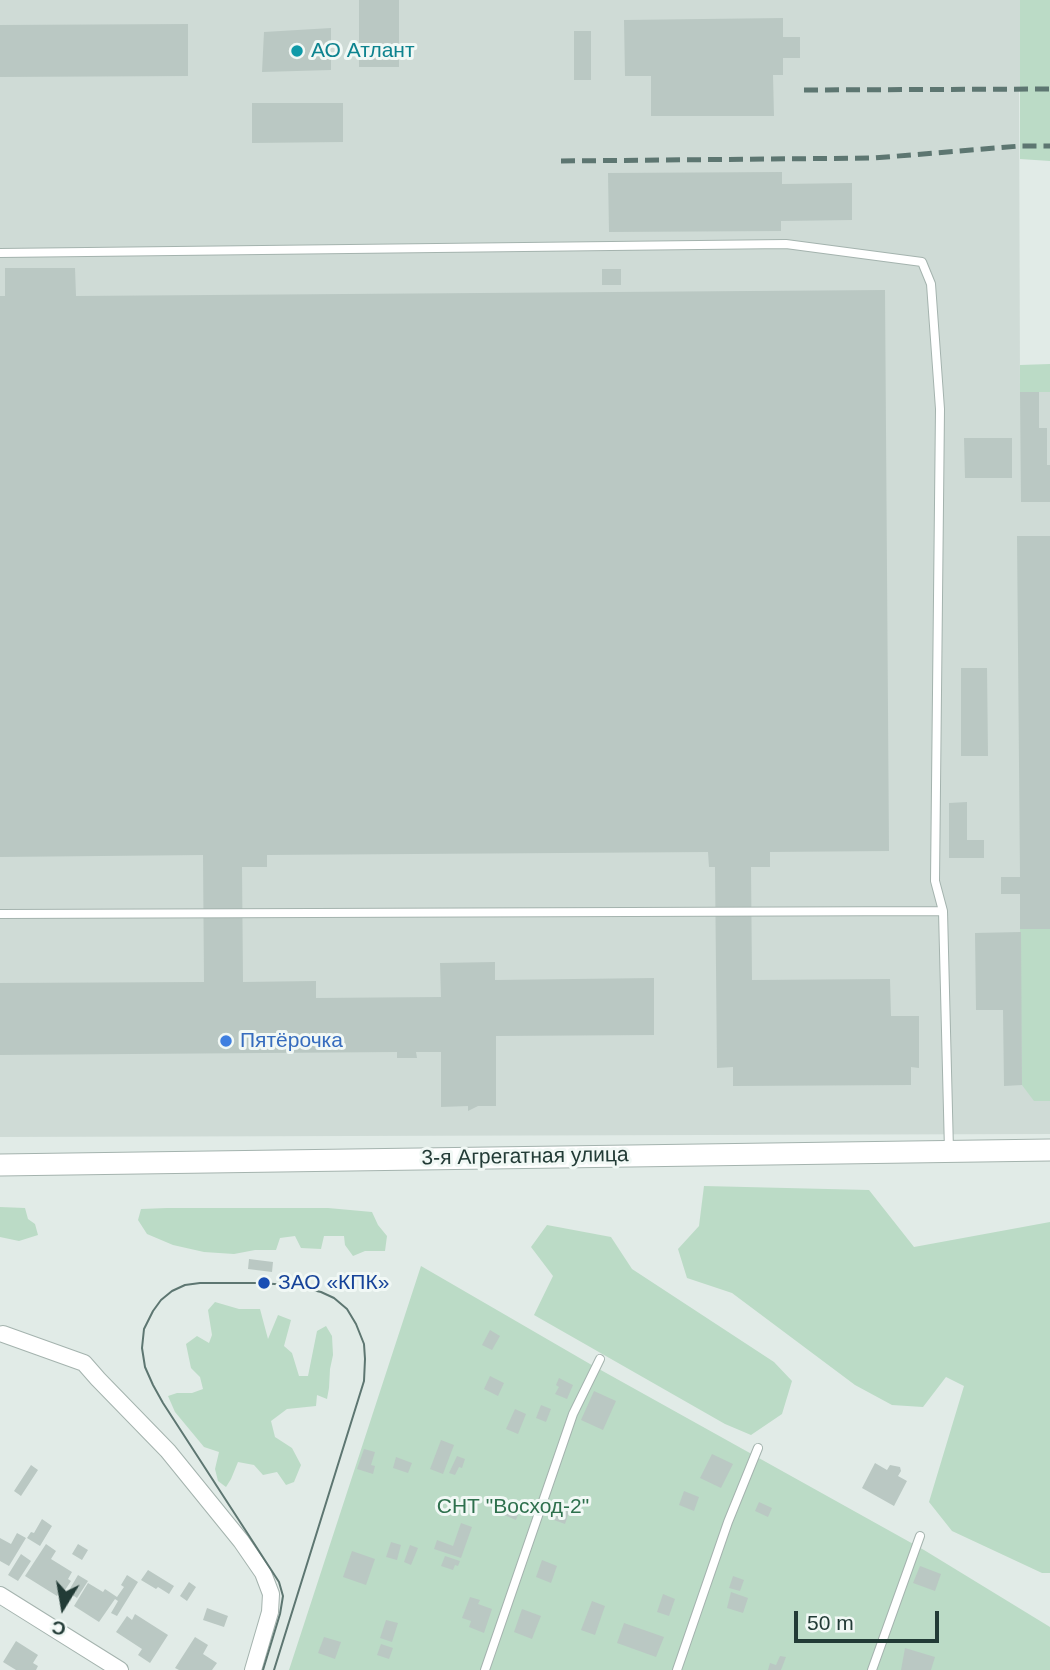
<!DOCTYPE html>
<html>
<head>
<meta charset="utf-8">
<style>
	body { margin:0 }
	#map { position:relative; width:1050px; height:1670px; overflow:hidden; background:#e1ebe7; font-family:Helvetica,sans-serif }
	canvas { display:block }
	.north { position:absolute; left:28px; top:1572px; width:70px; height:70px; -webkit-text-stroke:5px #f1f8f5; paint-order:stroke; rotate:191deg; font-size:19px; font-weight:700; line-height:28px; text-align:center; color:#223b36 }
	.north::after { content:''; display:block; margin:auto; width:24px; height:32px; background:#223b36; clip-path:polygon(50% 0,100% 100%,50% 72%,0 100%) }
	.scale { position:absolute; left:794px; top:1611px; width:145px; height:32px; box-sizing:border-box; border:4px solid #223b36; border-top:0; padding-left:9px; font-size:21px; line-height:24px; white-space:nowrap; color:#223b36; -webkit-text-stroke:5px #f1f8f5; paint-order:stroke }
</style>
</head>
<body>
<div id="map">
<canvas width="1050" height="1670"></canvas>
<div class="north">С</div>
<div class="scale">50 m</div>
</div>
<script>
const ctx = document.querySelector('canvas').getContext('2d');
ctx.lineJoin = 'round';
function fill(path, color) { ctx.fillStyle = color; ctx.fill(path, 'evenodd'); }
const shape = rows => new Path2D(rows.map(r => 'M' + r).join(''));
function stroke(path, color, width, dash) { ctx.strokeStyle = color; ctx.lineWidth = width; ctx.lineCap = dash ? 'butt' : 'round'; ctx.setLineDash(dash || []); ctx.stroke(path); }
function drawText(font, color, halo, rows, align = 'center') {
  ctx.font = font + ' Helvetica,sans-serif'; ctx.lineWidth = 6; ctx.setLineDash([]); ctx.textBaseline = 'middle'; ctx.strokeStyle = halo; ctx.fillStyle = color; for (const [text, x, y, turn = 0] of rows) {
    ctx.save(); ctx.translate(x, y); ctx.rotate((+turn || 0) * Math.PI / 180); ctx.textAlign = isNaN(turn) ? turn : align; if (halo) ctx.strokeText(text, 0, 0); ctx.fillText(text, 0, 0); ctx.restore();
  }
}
fill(shape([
	[0,0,1050,0,1019,89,1020,391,1050,392,1050,1134,0,1137]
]), '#cfdbd6');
fill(shape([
	[1020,0,1050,0,1050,161,1020,159],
	[1050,364,1050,392,1020,392,1020,365],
	[1020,929,1050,929,1050,1101,1034,1101,1022,1085],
	[704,1186,869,1190,914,1247,1050,1222,1050,1573,1042,1573,952,1531,929,1502,964,1386,946,1377,923,1407,892,1405,855,1385,732,1293,687,1278,678,1249,699,1226],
	[0,1207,25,1208,28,1219,35,1224,38,1235,19,1241,0,1237],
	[167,1208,328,1208,372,1212,378,1225,387,1236,385,1251,365,1251,353,1256,345,1245,344,1236,324,1236,321,1249,301,1248,295,1236,280,1238,276,1250,255,1250,234,1254,204,1252,173,1245,147,1234,138,1220,141,1209],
	[547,1225,611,1237,632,1269,774,1362,792,1381,782,1414,751,1435,725,1424,534,1315,553,1276,531,1247],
	[421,1266,590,1364,924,1550,1050,1627,1050,1670,289,1670],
	[215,1302,239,1309,260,1309,268,1339,278,1315,291,1320,284,1346,292,1353,299,1376,308,1376,317,1331,326,1326,332,1336,333,1355,330,1369,329,1388,327,1399,317,1395,316,1406,287,1409,271,1421,275,1437,292,1448,301,1465,294,1482,286,1485,277,1472,263,1475,254,1465,238,1462,231,1479,226,1487,218,1481,215,1469,219,1452,204,1447,175,1412,168,1396,177,1393,192,1393,203,1389,200,1377,191,1368,186,1344,197,1336,209,1343,212,1335,208,1310]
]), '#bbdbc6');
fill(shape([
	[359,0,399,0,399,67,359,67],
	[783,18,783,37,800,37,800,58,783,58,783,75,773,75,774,116,651,116,651,76,625,76,624,20],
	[188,24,188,76,0,77,0,25],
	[331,28,331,70,262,72,264,32],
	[574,31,591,31,591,80,574,80],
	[252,103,343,103,343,142,252,143],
	[782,172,782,184,852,183,852,220,781,221,781,231,609,232,608,173],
	[5,268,75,268,76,296,885,290,889,851,770,852,770,867,751,867,752,980,890,979,891,1016,919,1016,919,1068,911,1067,911,1085,733,1086,733,1067,717,1068,715,867,709,867,708,852,267,855,267,867,242,867,243,982,316,981,316,998,441,997,440,963,495,962,495,980,654,978,654,1035,496,1036,496,1106,478,1106,468,1111,468,1106,441,1107,441,1052,416,1052,417,1058,397,1058,397,1052,0,1055,0,983,204,982,203,855,0,857,0,296,5,296],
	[602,269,621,269,621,285,602,285],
	[1020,392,1039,392,1039,428,1047,428,1047,465,1050,465,1050,502,1021,502],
	[964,438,1012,438,1012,478,965,478],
	[1017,536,1050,536,1050,929,1020,929,1020,894,1001,894,1001,877,1020,877],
	[961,668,987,668,988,756,961,756],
	[967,802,967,840,984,840,984,858,949,858,949,803],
	[1021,932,1022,1085,1004,1086,1003,1010,976,1010,975,933],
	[249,1259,273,1262,272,1272,248,1269],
	[490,1330,500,1336,492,1350,482,1345],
	[490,1376,504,1383,498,1396,484,1389],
	[559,1378,573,1385,567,1399,555,1394,559,1387,556,1385],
	[594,1391,616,1401,603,1430,581,1420],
	[541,1405,551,1409,546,1422,536,1418],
	[515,1409,526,1414,518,1434,506,1429],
	[441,1440,454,1445,443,1474,430,1469],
	[364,1449,375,1452,371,1465,375,1466,373,1474,357,1469],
	[712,1454,733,1464,721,1488,700,1478],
	[457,1456,465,1459,462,1468,459,1467,455,1475,449,1473],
	[396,1457,412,1463,408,1473,393,1468],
	[875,1463,887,1470,890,1465,900,1467,901,1471,898,1476,907,1481,894,1506,862,1488],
	[31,1465,38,1470,21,1496,14,1491],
	[684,1491,699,1497,694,1511,679,1505],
	[509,1502,521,1507,516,1520,504,1515],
	[759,1502,772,1508,768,1517,755,1511],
	[558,1508,569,1512,565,1524,554,1520],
	[42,1519,52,1526,40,1546,27,1538,31,1532,34,1533],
	[461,1523,472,1527,461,1558,434,1549,437,1540,453,1546],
	[17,1533,26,1538,9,1566,0,1561,0,1538,11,1544],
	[391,1542,401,1545,397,1560,386,1557],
	[46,1544,56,1551,51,1559,72,1572,68,1579,71,1581,63,1593,60,1592,57,1596,25,1576],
	[78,1544,88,1550,82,1560,72,1554],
	[410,1545,418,1548,411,1565,404,1562],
	[352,1551,375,1559,366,1585,343,1577],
	[21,1554,31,1561,18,1581,8,1575],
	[445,1556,460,1561,458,1566,455,1565,453,1570,441,1566],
	[542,1560,557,1566,551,1583,536,1577],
	[920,1566,941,1574,935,1591,913,1583],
	[148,1570,174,1586,169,1594,158,1587,156,1589,141,1580],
	[78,1575,88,1581,77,1598,68,1592],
	[127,1575,138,1582,117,1616,111,1613,118,1601,115,1599,99,1622,74,1606,88,1583,103,1592,105,1589,117,1597,124,1587,121,1585],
	[733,1576,744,1580,740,1591,729,1588],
	[189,1582,196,1587,187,1601,180,1596],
	[731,1592,748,1598,743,1613,727,1608],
	[663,1594,675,1599,669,1616,657,1612],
	[470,1597,480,1600,478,1604,492,1609,484,1633,469,1627,471,1621,462,1618],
	[592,1601,605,1606,595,1635,581,1630],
	[207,1608,228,1616,224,1627,203,1620],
	[522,1609,541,1616,532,1639,514,1632],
	[135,1614,168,1635,150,1663,138,1655,142,1649,116,1632,127,1616,132,1620],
	[386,1620,398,1623,392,1642,380,1638],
	[624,1623,664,1637,656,1657,617,1643],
	[195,1637,208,1645,203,1654,217,1663,212,1670,179,1670,175,1668],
	[324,1637,341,1642,335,1659,318,1653],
	[16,1641,38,1655,33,1663,38,1666,36,1670,16,1670,3,1662],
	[381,1644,393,1648,389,1659,377,1655],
	[905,1648,935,1657,931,1670,901,1670],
	[780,1656,786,1657,781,1670,768,1670,770,1663,776,1665]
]), '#bac8c3');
const service = shape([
	[0,253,786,244,922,262,931,284,940,409,935,881,943,911,949,1151],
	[0,914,943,911],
	[485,1670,573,1414,600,1359],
	[677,1670,728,1522,758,1448],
	[872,1670,920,1536]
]);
const minor = shape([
	[3,1334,84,1363,98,1379,168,1451,241,1541,263,1573,271,1594,270,1612,253,1670],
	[0,1595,120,1670]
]);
const tertiary = shape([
	[0,1165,1050,1150]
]);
stroke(service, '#a4b3ae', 10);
stroke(minor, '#a4b3ae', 18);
stroke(tertiary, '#a4b3ae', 23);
stroke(service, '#fff', 8);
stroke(minor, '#fff', 16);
stroke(tertiary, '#fff', 21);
stroke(shape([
	[263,1670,280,1614,283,1596,279,1582,163,1403,153,1385,145,1367,142,1348,144,1329,153,1311,161,1300,172,1291,185,1285,200,1283,264,1283,295,1286,321,1292,334,1298,347,1309,356,1324,364,1344,365,1359,364,1381,274,1670]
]), '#5d7671', 2);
stroke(shape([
	[804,90,1050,89],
	[561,161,874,158,1020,146,1050,146]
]), '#5d7671', 5, [14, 7]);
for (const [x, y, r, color] of [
	[297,51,7,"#0f9aa8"],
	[226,1041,7,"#3f7fe0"],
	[264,1283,7,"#1a4fb4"]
]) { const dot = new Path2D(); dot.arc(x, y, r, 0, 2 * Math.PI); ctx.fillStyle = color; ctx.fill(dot); stroke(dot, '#f1f8f5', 2.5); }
drawText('21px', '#0d838f', '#f1f8f5', [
	["АО Атлант",311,51]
], 'left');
drawText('21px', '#366cbe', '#f1f8f5', [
	["Пятёрочка",240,1041]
], 'left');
drawText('21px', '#223b36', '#f1f8f5', [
	["3-я Агрегатная улица",525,1157,-1]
]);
drawText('21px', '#164399', '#f1f8f5', [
	["ЗАО «КПК»",278,1283]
], 'left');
drawText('21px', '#2e704d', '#f1f8f5', [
	["СНТ \"Восход-2\"",513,1507]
]);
</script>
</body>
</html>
